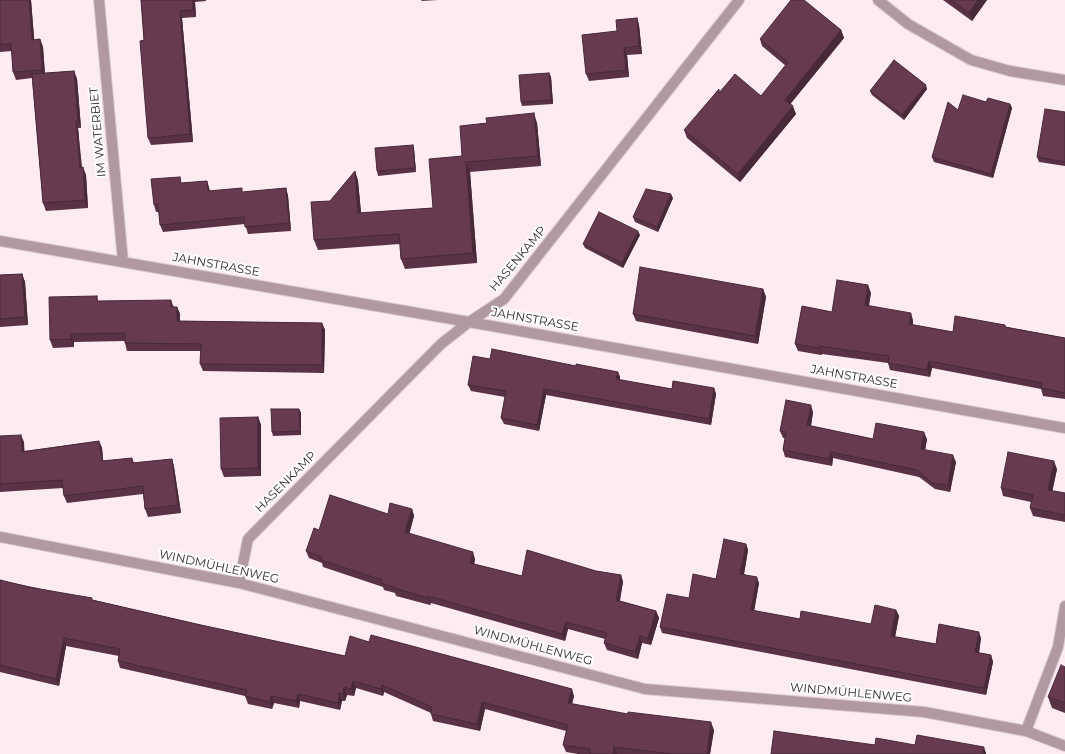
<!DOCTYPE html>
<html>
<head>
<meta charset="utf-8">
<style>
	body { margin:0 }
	canvas { display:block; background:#fcecf2 }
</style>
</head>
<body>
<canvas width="1065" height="754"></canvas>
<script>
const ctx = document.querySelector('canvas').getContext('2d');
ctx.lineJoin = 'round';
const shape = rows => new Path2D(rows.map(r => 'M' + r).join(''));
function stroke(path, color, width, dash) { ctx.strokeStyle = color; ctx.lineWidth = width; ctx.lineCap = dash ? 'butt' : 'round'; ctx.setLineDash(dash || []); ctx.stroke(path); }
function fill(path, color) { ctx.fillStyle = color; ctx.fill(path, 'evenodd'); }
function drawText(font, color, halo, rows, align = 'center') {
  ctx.font = font + ' Montserrat,sans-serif'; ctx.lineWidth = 4; ctx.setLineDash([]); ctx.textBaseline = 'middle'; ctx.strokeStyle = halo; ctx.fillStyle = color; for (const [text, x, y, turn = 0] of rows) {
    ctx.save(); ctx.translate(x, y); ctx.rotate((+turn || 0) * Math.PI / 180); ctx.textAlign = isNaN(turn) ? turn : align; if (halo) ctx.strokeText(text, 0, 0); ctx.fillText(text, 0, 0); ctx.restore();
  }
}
const lane = shape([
	[1026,731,1058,647,1065,606]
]);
const street = shape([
	[99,0,123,262],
	[878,0,908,24,971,60,1010,71,1065,80],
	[0,241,469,322,1065,428],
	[0,537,239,583,645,689,924,712,1026,731,1065,746],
	[239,583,248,539,441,344,469,322,504,299,739,0]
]);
stroke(lane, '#d9c9cf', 12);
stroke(street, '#d9c9cf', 12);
stroke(lane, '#b199a3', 10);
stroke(street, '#b199a3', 10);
fill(shape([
	[0,0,31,0,34,40,40,39,43,47,45,73,74,71,77,79,81,128,78,128,82,167,86,175,88,208,46,211,43,203,32,78,16,80,13,72,12,51,0,52],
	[141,0,206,0,206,1,195,2,196,17,182,18,193,142,151,145,148,138,144,40],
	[421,0,438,0,422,1],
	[943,0,987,0,972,21],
	[637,18,639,25,642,54,627,55,629,77,589,81,586,74,617,31],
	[841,30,844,38,790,104,796,114,740,182,687,138,684,130,720,91,761,96,786,66,762,46,760,39],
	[549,73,551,77,553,104,522,106,521,102],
	[927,89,904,120,872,95,870,91],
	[1010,104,1012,108,993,178,934,162,932,157,958,110],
	[1065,112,1065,166,1039,162,1037,157],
	[537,123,541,166,470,172,477,263,405,269,401,259,400,244,318,250,314,240,330,201,355,171,358,181,361,213,433,208,462,156],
	[413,145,414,149,416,172,378,176,377,171],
	[207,181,210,191,243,192,286,188,288,196,291,231,248,234,245,224,163,232,160,225,159,212,156,212,154,205,182,183],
	[673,198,658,232,635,222,633,217],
	[640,235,623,268,585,248,583,244],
	[22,274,25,282,28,325,0,327,0,275],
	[763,289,766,297,758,344,636,321,633,314],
	[871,293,869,306,913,320,913,325,953,332,1005,325,1006,327,1065,338,1065,399,1043,396,1041,389,932,368,930,377,890,370,888,363,822,354,821,355,798,351,795,344,832,312],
	[97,296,98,301,177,307,180,314,180,321,322,323,325,330,324,373,203,371,200,364,201,351,127,351,125,343,125,341,74,342,74,347,53,348,50,340],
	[490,359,576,366,618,372,620,377,620,380,672,389,714,388,716,394,711,425,546,395,539,431,504,424,501,418,505,397,471,391,468,385],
	[299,409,301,413,301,435,273,436,272,432],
	[813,412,811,426,873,439,927,439,925,450,956,462,950,492,935,489,919,477,833,458,832,466,785,457,783,450,785,438,783,438,780,431],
	[258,417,261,425,261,476,224,477,221,469],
	[0,436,24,442,24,451,99,441,102,448,103,461,132,458,134,463,172,459,174,467,181,513,148,517,145,509,143,494,67,503,64,496,63,488,0,492],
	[1057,469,1052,491,1065,493,1065,522,1033,516,1030,508,1031,502,1003,496,1001,488],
	[412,509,414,516,409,533,475,559,474,564,522,576,596,571,621,575,623,582,620,601,656,611,659,618,651,645,642,643,638,659,607,650,604,643,605,639,568,629,565,641,431,603,430,605,396,596,395,593,384,590,383,587,323,567,322,563,309,558,306,551,319,530],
	[746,544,748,550,744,574,759,583,754,611,800,619,871,624,896,610,899,616,895,637,936,644,981,638,979,653,991,655,993,662,986,695,662,633,660,627,689,598,716,579],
	[0,580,93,600,201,625,345,656,369,642,574,696,572,704,714,730,710,754,578,754,566,752,563,745,566,731,485,709,480,731,433,721,431,714,431,713,384,692,383,696,356,688,354,696,347,695,345,701,342,701,340,710,300,701,299,708,274,703,272,709,248,704,245,696,120,668,118,661,119,656,66,646,59,686,0,672],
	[1065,667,1065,713,1052,708,1048,697]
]), '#593245');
fill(shape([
	[29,0,31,0,35,48,32,40],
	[193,0,194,0,195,2,196,17,193,10],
	[978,0,987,0,972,21,969,13],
	[180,11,182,18,193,142,190,134],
	[637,18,639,25,642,54,639,46],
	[841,30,844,38,788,107,785,100],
	[40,39,43,47,45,77,42,70],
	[624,48,627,55,629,77,626,70],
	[74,71,77,79,81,128,78,120],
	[549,73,551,77,553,104,551,100],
	[926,85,927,89,904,120,902,115],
	[1010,104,1012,108,993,178,991,174],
	[793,106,796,114,740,182,738,174],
	[534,113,537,123,541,166,538,156],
	[76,121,78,128,82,176,80,168],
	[413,145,414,149,416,172,415,168],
	[466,162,470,172,477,263,473,253],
	[83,167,86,175,88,208,85,200],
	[355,171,358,181,362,223,358,213],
	[207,181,209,188,210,198,208,191],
	[286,188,288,196,291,231,289,223],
	[671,194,673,198,658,232,657,227],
	[638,231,640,235,623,268,622,263],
	[22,274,25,282,28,325,25,317],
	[868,285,871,293,867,312,865,305],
	[763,289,766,297,758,344,755,336],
	[171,300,174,308,171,307],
	[177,307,180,314,180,328,177,321],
	[911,313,913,320,911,332,909,324],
	[322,323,325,330,324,373,322,365],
	[71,334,74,342,74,347,71,339],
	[819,346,822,354,821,355,819,348],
	[929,361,932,368,930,377,927,370],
	[618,372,620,377,619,385,616,379],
	[714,388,716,394,711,425,709,419],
	[544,389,546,395,539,431,537,425],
	[811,405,813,412,810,432,807,425],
	[299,409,301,413,301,435,300,431],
	[258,417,261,425,261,476,258,468],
	[924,432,927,439,924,456,921,449],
	[21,435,24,442,25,459,22,452],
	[99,441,102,448,104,469,102,461],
	[831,452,833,458,832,466,829,459],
	[953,455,956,462,950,492,948,485],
	[172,459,174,467,181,513,178,505],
	[1054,461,1057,469,1051,498,1048,490],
	[412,509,414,516,408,539,405,532],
	[746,544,748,550,743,580,740,574],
	[473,552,475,559,473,570,470,563],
	[621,575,623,582,618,607,616,600],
	[757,577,759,583,753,617,751,610],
	[428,596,431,603,430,605,428,598],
	[896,610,899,616,894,642,891,636],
	[656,611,659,618,651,645,648,638],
	[566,622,568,629,565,641,562,634],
	[979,632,981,638,978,659,975,652],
	[640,636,642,643,638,659,635,652],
	[64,638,66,646,59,686,56,679],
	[991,655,993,662,986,695,984,688],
	[353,681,356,688,354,696,351,689],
	[382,685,384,692,383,696,381,689],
	[344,687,347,695,345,701,343,694],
	[572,689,574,696,570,711,568,703],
	[339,693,342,701,340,710,338,703],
	[298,694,300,701,299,708,296,701],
	[271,696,274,703,272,709,270,702],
	[482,702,485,709,480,731,477,724],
	[711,722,714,730,710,754,707,754],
	[614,747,617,754,613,754],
	[984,747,986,753,986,754,982,754]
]), '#482938');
const building = shape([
	[0,0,29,0,32,40,40,39,42,70,13,72,11,44,0,44,0,0],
	[141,0,193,0,193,10,180,11,190,134,148,138,140,41,144,40,141,0],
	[791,0,804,0,841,30,785,100,793,106,738,174,684,130,719,89,719,93,735,74,761,96,788,62,760,39,791,0],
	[951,0,978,0,969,13,951,0],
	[637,18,639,46,624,48,626,70,586,74,582,35,617,31,616,20,637,18],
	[894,60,926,85,902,115,870,91,894,60],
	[74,71,78,120,76,121,80,168,83,167,85,200,43,203,32,74,74,71],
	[549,73,551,100,521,102,519,75,549,73],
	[963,95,986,102,988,98,1010,104,991,174,932,157,948,102,958,110,963,95],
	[1045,109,1065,112,1065,162,1037,157,1045,109],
	[534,113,538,156,466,162,473,253,401,259,399,234,314,240,311,202,330,201,355,171,358,213,433,208,429,159,462,156,460,126,487,123,486,118,534,113],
	[413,145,415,168,377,171,375,148,413,145],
	[180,177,181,183,207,181,208,191,242,188,242,192,286,188,289,223,245,227,244,217,160,225,158,204,154,205,151,179,180,177],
	[646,189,671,194,657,227,633,217,646,189],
	[599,212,638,231,622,263,583,244,599,212],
	[640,267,763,289,755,336,633,314,640,267],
	[22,274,25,317,0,319,0,275,22,274],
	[837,280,868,285,865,305,911,313,909,324,953,332,955,316,1005,325,1005,327,1065,338,1065,393,1041,388,1042,383,929,361,927,370,888,363,889,356,819,346,819,348,795,344,802,306,832,312,837,280],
	[97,296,97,301,171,300,171,307,177,307,177,321,322,323,322,365,200,364,201,344,125,343,125,333,71,334,71,339,50,340,49,297,97,296],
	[492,349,576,366,576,364,618,372,616,379,672,389,673,381,714,388,709,419,544,389,537,425,501,418,506,391,468,385,473,356,490,359,492,349],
	[786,400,811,405,807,425,873,439,876,423,924,432,921,449,953,455,948,485,932,483,917,470,831,452,829,459,783,450,786,432,780,431,786,400],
	[271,409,299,409,300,431,272,432,271,409],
	[258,417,258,468,221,469,220,418,258,417],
	[21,435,22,452,99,441,102,461,132,458,132,463,172,459,178,505,145,509,143,486,64,496,62,480,0,484,0,436,21,435],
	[1008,452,1054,461,1048,490,1065,493,1065,515,1030,508,1033,495,1001,488,1008,452],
	[330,495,388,514,390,503,412,509,405,532,473,552,470,563,522,576,527,550,596,571,621,575,616,600,656,611,648,638,640,636,635,652,604,643,607,633,566,622,562,634,428,596,428,598,394,588,394,587,381,583,382,580,321,560,322,557,306,551,314,528,319,530,330,495],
	[724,539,746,544,740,574,757,577,751,610,800,619,801,611,871,624,875,605,896,610,891,636,936,644,939,624,979,632,975,652,991,655,984,688,660,627,667,594,689,598,693,574,716,579,724,539],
	[0,580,28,587,92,598,92,600,201,625,345,656,350,636,369,642,371,635,572,689,568,703,628,714,628,712,711,722,707,754,673,754,614,747,613,754,590,754,590,749,563,745,568,725,482,702,477,724,431,714,432,707,382,685,381,689,353,681,351,689,344,687,343,694,339,693,338,703,298,694,296,701,271,696,270,702,245,696,247,690,118,661,120,649,64,638,56,679,0,665,0,580],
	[1061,665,1065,667,1065,703,1048,697,1061,665],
	[774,731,875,745,876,738,915,745,917,735,984,747,982,754,771,754,774,731]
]);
fill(building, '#673a50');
stroke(building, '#482938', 1);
drawText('12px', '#37292f', '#fefefe', [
	["IM WATERBIET",98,132,-95],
	["HASENKAMP",518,259,-50],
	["JAHNSTRASSE",216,265,10],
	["JAHNSTRASSE",535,320,10],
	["JAHNSTRASSE",854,377,10],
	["HASENKAMP",286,482,-45],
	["WINDMÜHLENWEG",219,567,12],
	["WINDMÜHLENWEG",533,646,15],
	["WINDMÜHLENWEG",851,693,5]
]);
</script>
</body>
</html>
